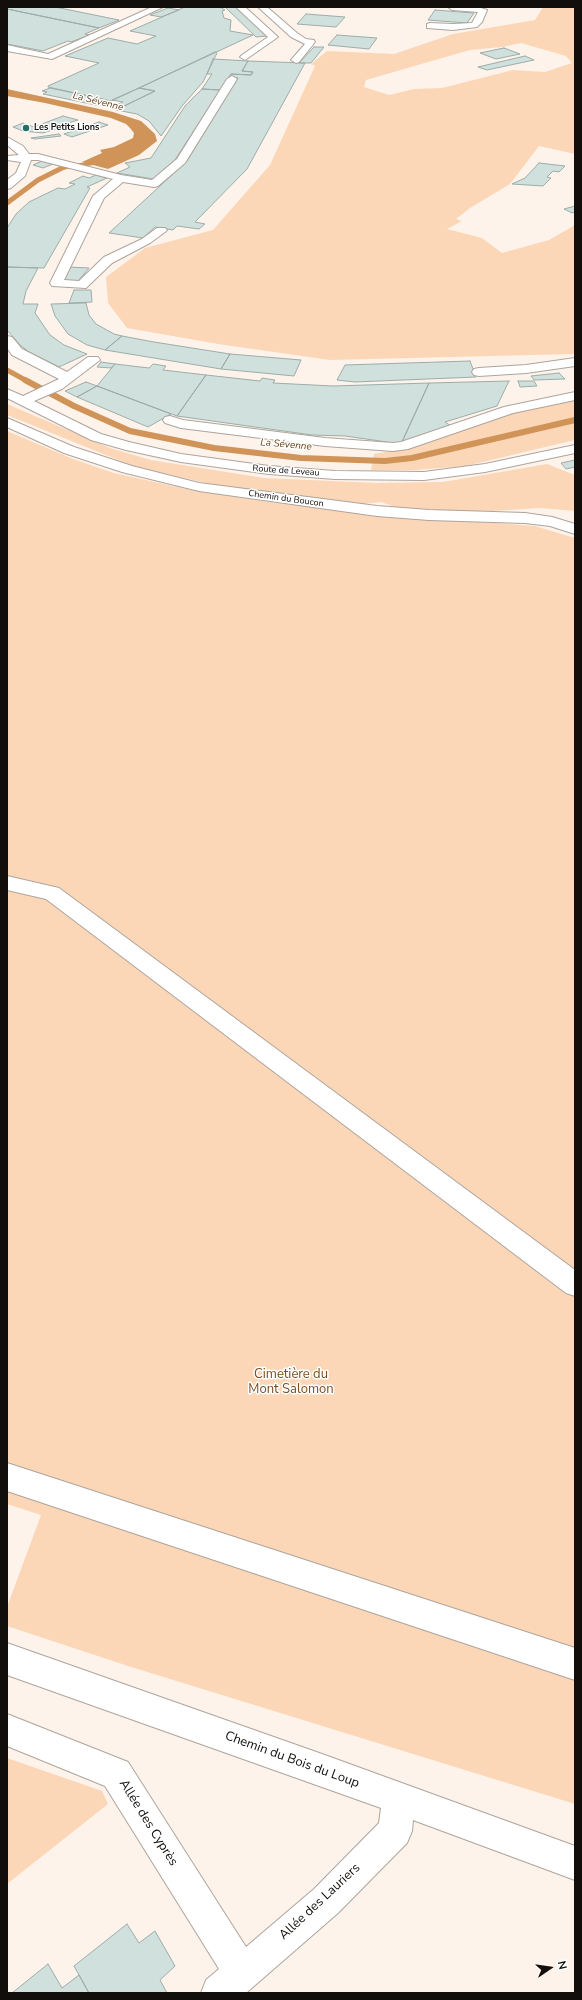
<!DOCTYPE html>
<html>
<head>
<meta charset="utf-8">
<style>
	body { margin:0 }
	#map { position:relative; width:582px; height:2000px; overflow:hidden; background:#fdf3ea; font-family:"Nunito Sans",sans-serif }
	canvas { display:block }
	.frame { position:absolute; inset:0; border:8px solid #110e0b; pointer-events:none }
	.north { position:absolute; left:530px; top:1948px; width:40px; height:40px; -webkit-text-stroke:3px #fff; paint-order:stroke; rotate:77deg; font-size:11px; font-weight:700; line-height:16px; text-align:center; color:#110e0b }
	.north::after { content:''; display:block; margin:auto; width:14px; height:18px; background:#110e0b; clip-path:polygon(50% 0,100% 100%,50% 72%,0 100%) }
</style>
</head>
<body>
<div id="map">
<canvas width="582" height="2000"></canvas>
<div class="frame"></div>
<div class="north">N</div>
</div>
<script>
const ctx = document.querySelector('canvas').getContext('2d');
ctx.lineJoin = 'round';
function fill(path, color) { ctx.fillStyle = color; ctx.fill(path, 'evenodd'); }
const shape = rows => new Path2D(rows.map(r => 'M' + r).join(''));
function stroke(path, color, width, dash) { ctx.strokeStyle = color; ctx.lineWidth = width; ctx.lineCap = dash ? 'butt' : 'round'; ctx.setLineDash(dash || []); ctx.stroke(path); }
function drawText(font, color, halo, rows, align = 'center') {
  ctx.font = font + ' "Nunito Sans",sans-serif'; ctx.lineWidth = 3; ctx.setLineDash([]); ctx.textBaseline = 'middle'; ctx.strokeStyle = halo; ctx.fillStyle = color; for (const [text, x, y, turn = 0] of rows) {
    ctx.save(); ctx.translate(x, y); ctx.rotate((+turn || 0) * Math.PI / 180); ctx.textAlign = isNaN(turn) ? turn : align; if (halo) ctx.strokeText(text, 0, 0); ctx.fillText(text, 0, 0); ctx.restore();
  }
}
fill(shape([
	[543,7,575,7,575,154,539,146,510,184,470,208,456,219,462,221,447,229,482,238,502,253,549,240,575,225,575,354,330,360,218,344,127,328,108,303,106,277,145,248,213,230,270,165,315,66,311,64,327,51,394,54,453,34,535,20],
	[521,43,566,56,572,63,545,72,513,70,442,88,414,89,389,95,364,87,366,80,470,50,502,47],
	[575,400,575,440,466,466,415,470,371,470,374,454,414,447,492,418,532,407],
	[7,404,110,448,151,460,264,478,378,483,443,482,547,464,575,475,575,511,540,508,476,512,400,509,381,502,363,504,219,486,133,466,7,415],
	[7,431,73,459,114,473,191,490,277,503,393,515,535,526,575,538,575,1804,128,1666,7,1626,7,1607,41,1515,7,1504],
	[7,1758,102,1791,108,1804,7,1884]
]), '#fbd7b8');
fill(shape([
	[7,89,113,112,141,121,155,134,157,141,139,155,108,169,82,162,102,153,100,150,114,147,133,138,134,133,130,128,126,124,111,118,45,103,7,96]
]), '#d09459');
stroke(shape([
	[61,168,100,162]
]), '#d09459', 4);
stroke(shape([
	[7,203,38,180,64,167],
	[7,370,27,381]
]), '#d09459', 5);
stroke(shape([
	[25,380,74,406,130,431,214,448,301,458,385,461,412,458,575,420]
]), '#d09459', 6);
const building = shape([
	[7,7,55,7,119,20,99,28,7,9,7,7],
	[185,7,220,7,225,10,222,11,224,18,231,20,230,31,253,35,111,101,48,87,48,86,99,63,65,56,108,38,137,44,156,36,130,31,185,7],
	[225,7,236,7,267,36,256,37,225,7],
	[168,8,179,10,161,17,150,15,168,8],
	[7,9,99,28,85,34,89,35,84,37,71,42,68,41,43,51,7,44,7,9],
	[435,10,474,13,467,23,428,20,435,10],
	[306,14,345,17,336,27,297,24,306,14],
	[337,35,377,38,369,49,328,45,337,35],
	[314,47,324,47,311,63,299,63,314,47],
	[504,48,520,54,496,59,480,53,504,48],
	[215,52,217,53,203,82,182,106,161,136,149,121,137,114,116,110,155,91,139,88,215,52],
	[525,56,534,60,487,70,478,67,525,56],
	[213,59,248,61,242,71,253,72,251,75,231,74,220,90,202,89,212,74,207,74,213,59],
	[248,61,305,63,247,169,195,222,205,224,199,229,177,226,173,230,155,227,143,238,109,233,187,161,238,78,229,78,231,74,251,75,253,72,242,71,248,61],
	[50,88,107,100,96,105,43,94,47,92,42,91,50,88],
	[139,88,155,91,116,110,110,108,123,102,112,100,139,88],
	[202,89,220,90,175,160,153,179,117,173,130,167,125,163,151,158,185,106,202,89],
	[63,116,78,120,68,123,71,124,43,133,23,131,13,127,23,123,34,127,63,116],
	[99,122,108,125,72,137,64,134,99,122],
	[59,134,61,136,35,139,31,138,59,134],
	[42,161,53,164,43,168,33,165,42,161],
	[539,163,565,166,559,172,553,171,547,177,551,178,543,186,512,184,525,178,539,163],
	[96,175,107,178,87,187,90,188,44,268,7,267,7,228,16,214,29,202,58,188,65,189,75,184,69,183,83,176,89,178,96,175],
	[575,206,575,212,572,213,564,209,575,206],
	[7,267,38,268,26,291,23,304,38,304,35,313,50,335,64,345,87,354,59,367,29,352,20,345,7,330,7,267],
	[69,267,89,268,78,281,63,280,69,267],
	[74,290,91,290,92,302,69,303,74,290],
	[86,303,89,315,96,324,114,334,122,336,105,350,87,345,68,334,55,316,51,304,86,303],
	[122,336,154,342,230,354,221,369,105,350,122,336],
	[230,354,301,360,294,376,221,369,230,354],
	[470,361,476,377,355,382,337,380,345,365,470,361],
	[101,362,115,364,111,368,97,367,101,362],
	[115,364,149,368,153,364,166,366,163,370,206,375,177,416,97,386,115,364],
	[559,373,565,379,534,380,531,376,559,373],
	[206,375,260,381,262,378,275,380,273,383,333,386,429,383,401,444,345,436,312,435,177,416,206,375],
	[509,381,497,406,445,422,451,426,402,442,429,383,509,381],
	[518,381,534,381,537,386,520,387,518,381],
	[86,382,97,386,77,397,65,391,86,382],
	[97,386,171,414,148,427,77,397,97,386],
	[575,460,575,467,566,469,561,463,575,460],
	[127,1924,139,1943,155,1931,175,1966,160,1980,167,1993,89,1993,74,1966,127,1924],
	[48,1964,62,1988,79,1975,89,1993,12,1993,48,1964]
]);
fill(building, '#d0e0dd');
stroke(building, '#9daca9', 1);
const minor = shape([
	[152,7,163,7,52,59,7,51,7,45,48,54,152,7],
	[236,7,245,7,278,37,245,60,240,57,242,55,268,37,236,7],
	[258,7,267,7,297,33,306,39,314,40,315,42,299,62,296,63,291,60,305,44,291,37,258,7],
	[448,7,478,7,487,10,482,22,477,27,453,30,427,28,427,24,430,23,453,24,472,23,478,12,452,10,448,7],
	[232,76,237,79,185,163,158,186,154,187,123,182,104,198,64,280,79,281,104,257,142,239,157,228,165,228,167,230,165,232,150,243,112,263,86,288,52,286,50,283,93,196,113,179,38,160,31,160,25,176,11,188,7,189,7,180,16,173,21,162,7,160,7,156,19,155,7,145,7,137,23,146,29,154,38,154,121,175,152,180,177,159,227,79,232,76],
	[7,336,12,337,22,349,67,372,88,357,98,357,100,360,62,389,34,401,101,434,129,442,181,454,269,466,335,471,424,472,485,464,575,445,575,453,485,472,424,480,335,479,269,474,181,462,126,450,91,440,7,398,7,389,23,396,59,379,12,355,7,348,7,336],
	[575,358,575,366,526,373,479,376,474,375,472,372,474,369,479,368,526,365,575,358],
	[575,392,575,400,513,413,408,449,393,451,325,446,181,428,165,423,163,420,165,417,170,416,183,420,325,438,393,443,401,442,504,407,575,392],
	[7,418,74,447,132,466,199,483,377,506,429,510,525,513,552,517,575,524,575,534,550,526,525,523,429,520,377,516,199,491,122,472,64,453,7,427,7,418],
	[7,876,59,888,575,1270,575,1296,566,1293,46,899,7,890,7,876],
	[7,1463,575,1648,575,1680,7,1491,7,1463],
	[7,1643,322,1754,575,1846,575,1880,413,1820,412,1831,407,1843,338,1913,246,1993,201,1993,206,1980,219,1969,105,1786,7,1746,7,1714,128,1762,246,1947,314,1889,379,1823,381,1808,7,1675,7,1643]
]);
stroke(minor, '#aea49c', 2);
fill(minor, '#fff');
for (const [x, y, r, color] of [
	[26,128,4,"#246d66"]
]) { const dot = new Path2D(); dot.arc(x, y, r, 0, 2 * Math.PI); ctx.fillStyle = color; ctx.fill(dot); stroke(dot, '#fff', 1.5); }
drawText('bold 9px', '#110e0b', '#fff', [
	["Les Petits Lions",34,128]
], 'left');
drawText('9px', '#110e0b', '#fff', [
	["Route de Leveau",286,471,4],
	["Chemin du Boucon",286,499,8]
]);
drawText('italic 10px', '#6b4216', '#fff', [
	["La Sévenne",98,102,14],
	["La Sévenne",286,445,5]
]);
drawText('13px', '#774d22', '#fff', [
	["Cimetière du",291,1375],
	["Mont Salomon",291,1390]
]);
drawText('13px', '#110e0b', '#fff', [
	["Chemin du Bois du Loup",292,1760,20],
	["Allée des Cyprès",148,1823,58],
	["Allée des Lauriers",320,1902,-43]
]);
</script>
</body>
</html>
